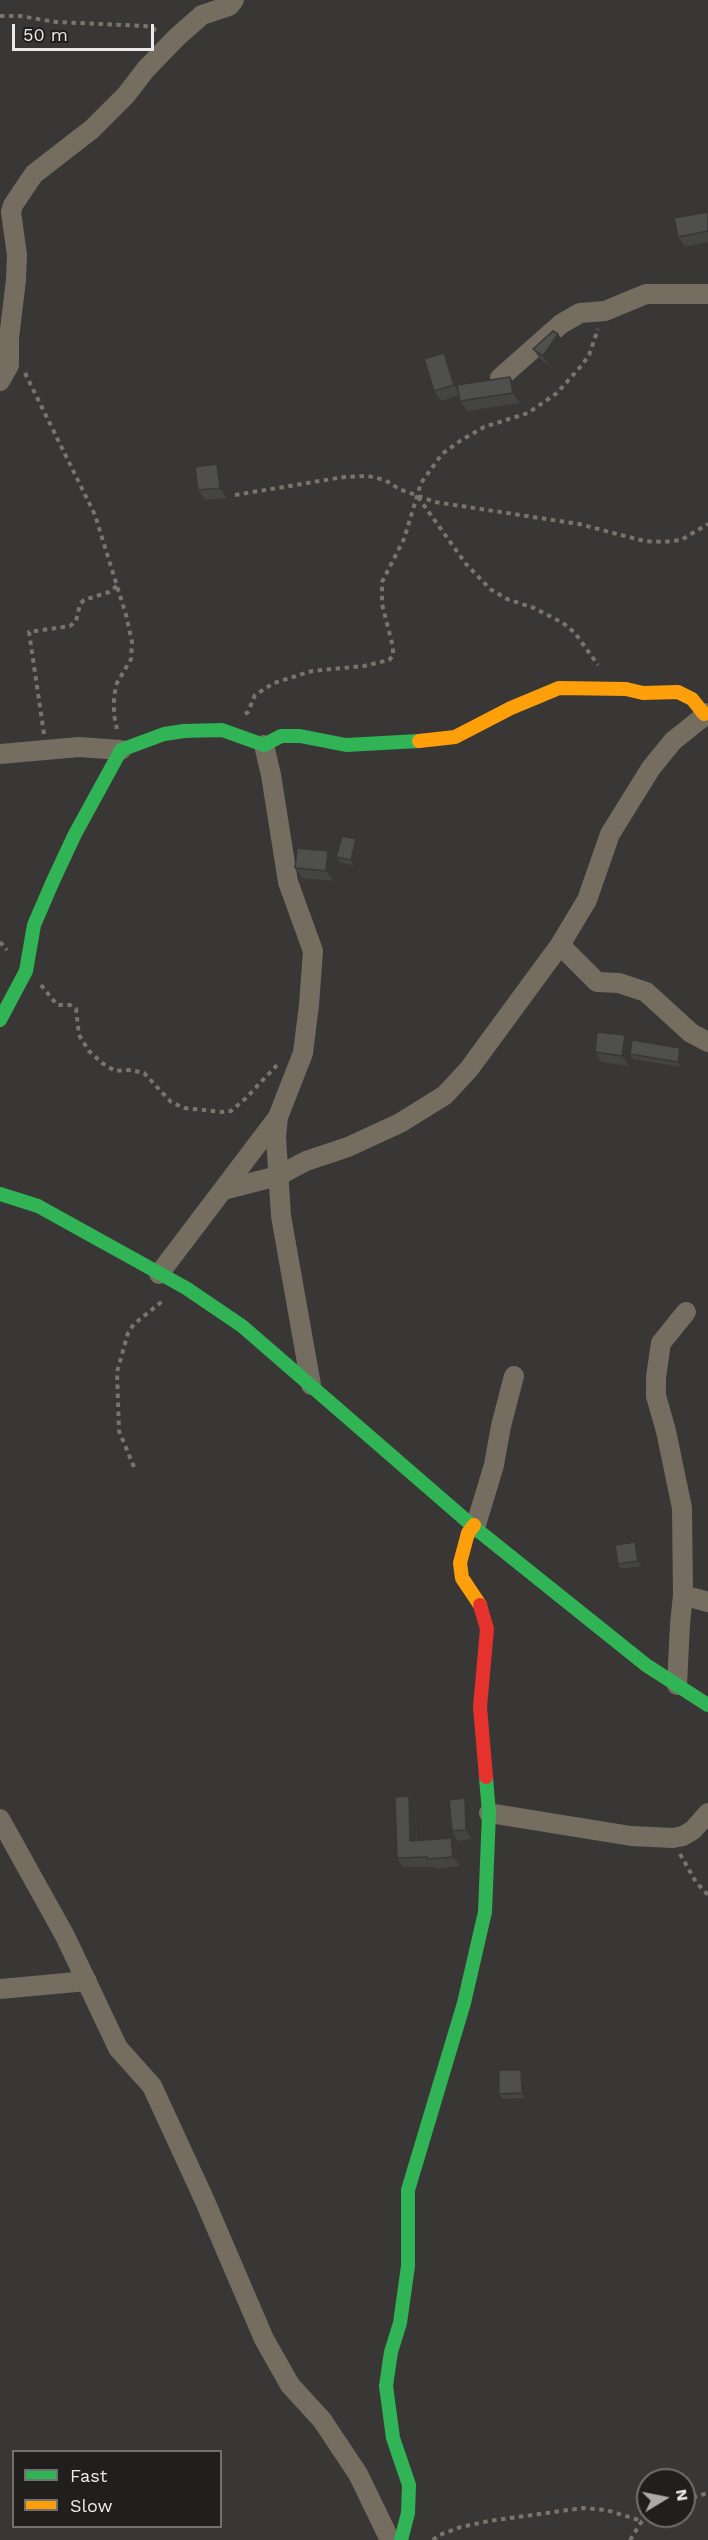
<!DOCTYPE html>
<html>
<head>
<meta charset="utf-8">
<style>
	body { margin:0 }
	#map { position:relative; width:708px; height:2540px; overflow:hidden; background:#383736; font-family:"Work Sans",sans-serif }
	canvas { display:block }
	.legend { position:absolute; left:12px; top:2450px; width:210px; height:78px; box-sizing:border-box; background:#201f1e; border:2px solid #71706f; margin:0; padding:8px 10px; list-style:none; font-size:18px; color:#ebeae8 }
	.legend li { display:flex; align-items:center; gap:12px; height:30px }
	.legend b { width:30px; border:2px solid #71706f }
	.north { position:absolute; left:636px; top:2468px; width:60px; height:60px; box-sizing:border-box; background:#201f1e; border:2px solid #71706f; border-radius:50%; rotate:80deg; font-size:16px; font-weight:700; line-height:24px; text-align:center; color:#ebeae8 }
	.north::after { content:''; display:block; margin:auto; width:21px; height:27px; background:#acabaa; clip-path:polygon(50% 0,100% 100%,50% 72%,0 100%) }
	.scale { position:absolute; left:12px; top:24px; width:142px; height:27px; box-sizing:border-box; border:3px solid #ebeae8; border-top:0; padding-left:8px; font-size:18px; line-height:21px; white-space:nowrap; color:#ebeae8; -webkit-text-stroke:4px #201f1e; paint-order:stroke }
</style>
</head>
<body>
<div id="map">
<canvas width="708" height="2540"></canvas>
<ul class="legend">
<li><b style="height:8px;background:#30b455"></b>Fast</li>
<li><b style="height:8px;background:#ff9f0a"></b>Slow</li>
</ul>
<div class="north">N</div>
<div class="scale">50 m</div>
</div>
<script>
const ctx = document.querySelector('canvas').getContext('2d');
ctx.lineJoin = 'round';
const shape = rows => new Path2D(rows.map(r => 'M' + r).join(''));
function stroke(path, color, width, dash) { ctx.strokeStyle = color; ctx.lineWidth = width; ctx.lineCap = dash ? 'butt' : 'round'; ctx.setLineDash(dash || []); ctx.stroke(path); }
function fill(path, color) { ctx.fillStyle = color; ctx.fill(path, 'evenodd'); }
stroke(shape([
	[0,16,20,16,56,22,145,26,159,31],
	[25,373,95,515,126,615,132,642,131,659,117,683,114,696,114,715,117,729],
	[235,495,344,477,368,476,385,480,399,489,435,502,579,524,644,541,664,542,681,540,708,524],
	[418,497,466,564,490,589,507,599,534,608,563,623,575,633,598,665],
	[245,714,248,712,255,695,274,683,312,671,364,666,389,660,393,656,393,647,382,604,382,582,404,539,421,483,442,454,460,441,484,427,528,413,557,393,582,365,589,355,598,329],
	[44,734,29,632,70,626,76,621,80,604,84,600,109,592,117,586],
	[0,942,7,950],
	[41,985,57,1005,70,1005,76,1009,79,1035,89,1051,102,1063,115,1071,131,1070,144,1073,171,1102,184,1108,223,1112,231,1111,246,1098,278,1064],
	[134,1467,119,1431,117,1372,128,1333,134,1324,164,1300],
	[680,1854,696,1882,708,1895],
	[684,2500,708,2493],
	[433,2540,439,2535,461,2527,489,2521,583,2508,606,2510,642,2521],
	[630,2540,642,2521,650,2516]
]), '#79746c', 4, [4.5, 4.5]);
stroke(shape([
	[500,378,561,324,580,313,605,311,646,294,708,294],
	[0,381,9,365,9,338,16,280,17,255,11,212,13,205,34,174,92,129,126,95,146,69,177,37,202,15,229,6,234,0],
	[0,754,79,747,121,750],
	[560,945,597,982,619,983,646,992,691,1033,708,1042],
	[278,1117,276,1137,281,1216,311,1385],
	[223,1190,278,1176,306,1161,348,1147,400,1123,445,1095,469,1069,560,945,587,900,610,834,651,768,673,741,708,713],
	[159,1274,278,1117,303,1053,309,1005,313,951,288,882,271,775,264,745],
	[475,1528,494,1465,501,1426,514,1376],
	[683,1595,708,1602],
	[677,1685,680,1624,683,1595,682,1508,666,1431,656,1396,656,1377,661,1343,686,1312],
	[489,1813,631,1836,673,1838,683,1836,693,1830,708,1813],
	[0,1819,65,1936,118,2048,152,2086,204,2199,264,2339,290,2385,322,2420,358,2474,390,2540],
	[0,1989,87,1981]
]), '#746d60', 20);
stroke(shape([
	[0,1020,26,971,34,925,53,881,75,834,121,750,164,734,184,731,222,730,264,745,281,736,300,736,346,745,419,741],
	[0,1194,38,1206,186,1288,242,1326,475,1528,646,1665,708,1705],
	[401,2540,408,2513,409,2485,393,2438,386,2386,391,2352,400,2323,408,2266,408,2190,464,2003,485,1912,489,1813,486,1777]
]), '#30b455', 14);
stroke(shape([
	[419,741,455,737,511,708,559,688,626,689,643,693,678,692,692,699,704,714],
	[474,1525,468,1533,460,1563,462,1578,480,1605]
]), '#ff9f0a', 14);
stroke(shape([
	[480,1605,487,1629,480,1707,486,1777]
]), '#e5322d', 14);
fill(shape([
	[708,212,708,242,685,247,678,237],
	[558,334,565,344,550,366,540,359,533,349],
	[444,353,451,363,458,385,517,387,520,403,467,411,460,401,459,395,441,401,434,391],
	[224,474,227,498,205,500,198,490],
	[356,839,359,845,354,866,340,862,336,857],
	[328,851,335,861,333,881,302,878,295,868],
	[625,1035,632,1044,683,1053,681,1067,633,1059,631,1056,629,1066,602,1062,595,1052],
	[635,1542,639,1547,641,1566,621,1569,618,1564],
	[409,1796,415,1806,417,1840,451,1838,458,1848,460,1866,434,1869,433,1867,403,1867,397,1858],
	[465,1798,471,1808,472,1839,458,1841,452,1831],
	[525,2075,525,2098,503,2099,499,2094]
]), '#444443');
fill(shape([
	[558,334,565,344,550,366,543,356],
	[444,353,451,363,461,395,454,385],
	[510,377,517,387,520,403,513,393],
	[217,464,224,474,227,498,220,488],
	[356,839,359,845,354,866,351,860],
	[328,851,335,861,333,881,326,871],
	[625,1035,632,1045,630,1054,631,1056,629,1066,622,1056],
	[680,1048,683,1053,681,1067,678,1062],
	[635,1542,639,1547,641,1566,638,1561],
	[409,1796,415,1806,417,1850,410,1841],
	[465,1798,471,1808,472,1839,466,1830],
	[451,1838,458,1848,460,1866,453,1857],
	[521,2070,525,2075,525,2098,522,2093]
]), '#373737');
const building = shape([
	[708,212,708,231,678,237,674,218,708,212],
	[553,331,558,334,543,356,533,349,553,331],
	[444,353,454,385,434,391,424,359,444,353],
	[510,377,513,393,460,401,457,385,510,377],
	[217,464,220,488,198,490,195,467,217,464],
	[342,836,356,839,351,860,336,857,342,836],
	[297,848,328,851,326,871,295,868,297,848],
	[597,1032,625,1035,622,1056,595,1052,597,1032],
	[632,1040,680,1048,678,1062,630,1054,632,1040],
	[635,1542,638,1561,618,1564,615,1545,635,1542],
	[409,1796,410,1841,451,1838,453,1857,428,1859,427,1857,397,1858,395,1797,409,1796],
	[465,1798,466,1830,452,1831,449,1800,465,1798],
	[499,2070,521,2070,522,2093,499,2094,499,2070]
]);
fill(building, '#4f4f4e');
stroke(building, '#373737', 1.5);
</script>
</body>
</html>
